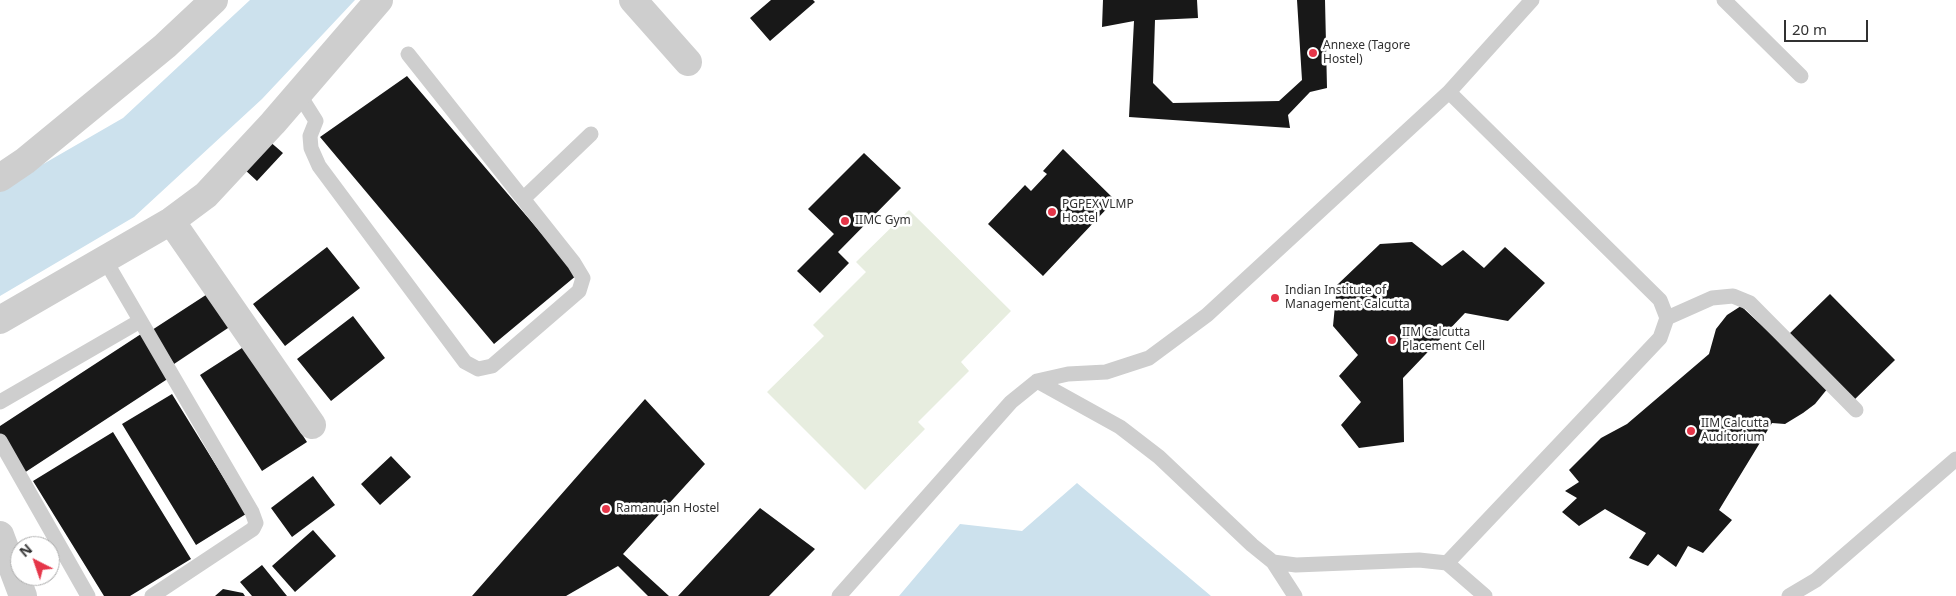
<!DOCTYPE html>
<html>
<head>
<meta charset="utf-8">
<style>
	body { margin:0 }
	#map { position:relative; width:1956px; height:596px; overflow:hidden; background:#fff; font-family:"Noto Sans",sans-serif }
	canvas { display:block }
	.north { position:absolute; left:10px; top:536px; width:50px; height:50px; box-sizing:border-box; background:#fff; border:1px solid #adadad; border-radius:50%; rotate:319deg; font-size:14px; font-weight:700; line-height:20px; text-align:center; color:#313131 }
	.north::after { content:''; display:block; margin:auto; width:18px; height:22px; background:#e53649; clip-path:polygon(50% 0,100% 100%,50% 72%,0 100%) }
	.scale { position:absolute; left:1784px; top:20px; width:84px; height:22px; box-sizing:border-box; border:2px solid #313131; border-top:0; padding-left:6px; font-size:15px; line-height:18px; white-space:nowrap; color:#313131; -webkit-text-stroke:4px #fff; paint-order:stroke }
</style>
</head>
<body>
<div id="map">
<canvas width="1956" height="596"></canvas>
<div class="north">N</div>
<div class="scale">20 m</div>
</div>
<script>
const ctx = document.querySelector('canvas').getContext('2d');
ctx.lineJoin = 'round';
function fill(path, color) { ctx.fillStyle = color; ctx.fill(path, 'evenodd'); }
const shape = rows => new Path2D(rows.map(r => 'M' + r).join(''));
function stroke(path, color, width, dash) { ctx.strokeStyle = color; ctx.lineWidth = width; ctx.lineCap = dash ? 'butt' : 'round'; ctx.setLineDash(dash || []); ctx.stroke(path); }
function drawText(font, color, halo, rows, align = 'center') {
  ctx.font = font + ' "Noto Sans",sans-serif'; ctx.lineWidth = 5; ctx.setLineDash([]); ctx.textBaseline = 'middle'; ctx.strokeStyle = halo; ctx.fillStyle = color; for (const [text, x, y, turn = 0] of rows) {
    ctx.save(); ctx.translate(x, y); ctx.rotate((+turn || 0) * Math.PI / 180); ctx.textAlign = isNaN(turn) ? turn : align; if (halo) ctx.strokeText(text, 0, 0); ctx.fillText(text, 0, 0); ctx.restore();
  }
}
fill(shape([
	[909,210,1011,311,961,362,969,371,918,422,925,429,865,490,767,392,824,336,813,325,866,272,856,262]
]), '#e7eddf');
fill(shape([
	[250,0,355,0,262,99,134,217,0,296,0,189,123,118],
	[1077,483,1211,596,899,596,960,524,1022,531]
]), '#cce1ed');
fill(shape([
	[771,0,813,0,815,2,770,41,750,18],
	[1103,0,1197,0,1198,18,1155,20,1153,83,1173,103,1279,101,1302,80,1297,0,1325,0,1327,88,1310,92,1288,115,1290,128,1129,117,1134,21,1102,27],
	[407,76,577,275,494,344,320,137],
	[268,140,283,153,257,181,243,168],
	[1063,149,1115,200,1043,276,988,224,1025,185,1031,191,1047,174,1043,171],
	[864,153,901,188,838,252,849,263,820,293,797,271,834,234,808,209],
	[1412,242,1442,266,1463,250,1484,268,1505,247,1545,283,1508,321,1465,313,1403,378,1404,442,1359,448,1341,425,1361,402,1339,376,1358,355,1333,326,1337,285,1380,244],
	[327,247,360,288,285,346,253,304],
	[212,291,234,324,174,364,152,330],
	[1830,294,1895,360,1853,401,1788,335],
	[1741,306,1828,388,1815,404,1803,413,1785,424,1772,423,1719,510,1732,520,1703,553,1688,546,1676,567,1658,554,1648,566,1629,558,1646,533,1605,509,1579,526,1562,512,1577,498,1565,491,1579,482,1569,470,1601,438,1627,424,1709,354,1716,329,1727,315],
	[353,316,385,358,331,401,297,359],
	[141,334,169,378,24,473,0,435,0,426],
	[245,346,307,442,262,471,200,375],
	[172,394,246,514,196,545,122,424],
	[645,399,705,464,623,554,669,596,648,596,618,566,566,596,472,596],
	[113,432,191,559,130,596,104,596,33,481],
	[391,456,411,477,380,505,361,484],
	[313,476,335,505,292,537,271,508],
	[760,508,815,549,769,596,678,596],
	[313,530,336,556,295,592,272,566],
	[262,565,287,596,252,596,240,582],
	[223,589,243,593,245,596,215,596]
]), '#181818');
stroke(shape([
	[1724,0,1801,76],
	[299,94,316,121,310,136,311,148,319,166,465,362,478,369,492,366,579,291,583,278,574,263,408,54],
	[523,199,591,134],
	[105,260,252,512,256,523,253,529,152,596],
	[1667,318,1712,298,1733,296,1750,303,1856,410],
	[1037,381,1120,427,1159,457,1252,545,1273,562,1296,565,1419,560,1447,563,1485,596],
	[0,402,140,321],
	[0,441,88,596],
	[1273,562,1295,596],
	[1447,563,1660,338,1667,318,1660,300,1449,92],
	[839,596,1011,402,1037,381,1068,374,1106,372,1149,358,1207,315,1449,92,1532,0],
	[1789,596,1816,580,1956,459]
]), '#cecece', 15);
stroke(shape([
	[633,0,688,62],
	[0,178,25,161,165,46,214,0],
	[171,221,312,425],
	[0,320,171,221,206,195,273,123,379,0],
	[0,535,23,596]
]), '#cecece', 28);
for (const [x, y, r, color] of [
	[1313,53,5,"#e53649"],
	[1052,212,5,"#e53649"],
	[845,221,5,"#e53649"],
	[1275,298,5,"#e53649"],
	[1392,340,5,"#e53649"],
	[1691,431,5,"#e53649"],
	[606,509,5,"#e53649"]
]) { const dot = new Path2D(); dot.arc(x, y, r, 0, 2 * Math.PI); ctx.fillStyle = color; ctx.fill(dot); stroke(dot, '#fff', 2); }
drawText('12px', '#313131', '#fff', [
	["Annexe (Tagore",1323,46],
	["Hostel)",1323,60],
	["PGPEX VLMP",1062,205],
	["Hostel",1062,219],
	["IIMC Gym",855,221],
	["Indian Institute of",1285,291],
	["Management Calcutta",1285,305],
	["IIM Calcutta",1402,333],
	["Placement Cell",1402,347],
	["IIM Calcutta",1701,424],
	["Auditorium",1701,438],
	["Ramanujan Hostel",616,509]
], 'left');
</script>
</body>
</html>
